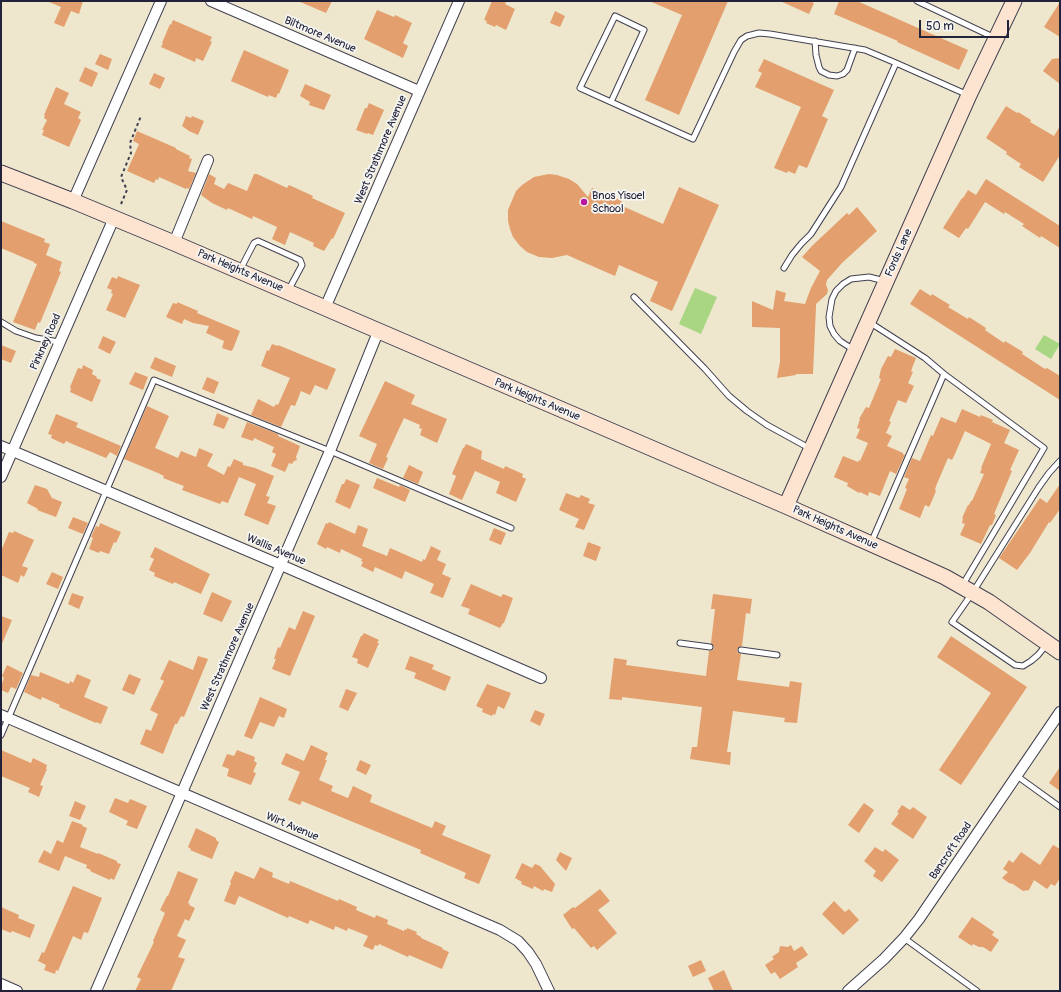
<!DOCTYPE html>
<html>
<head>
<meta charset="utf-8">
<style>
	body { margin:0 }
	#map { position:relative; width:1061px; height:992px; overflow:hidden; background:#eee7cd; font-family:Pangolin,sans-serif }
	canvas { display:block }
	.frame { position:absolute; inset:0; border:2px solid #22223b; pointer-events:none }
	.scale { position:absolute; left:919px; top:20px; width:90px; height:18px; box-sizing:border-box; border:2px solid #22223b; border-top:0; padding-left:5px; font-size:12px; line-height:14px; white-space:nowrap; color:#22223b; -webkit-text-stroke:3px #f6f6f2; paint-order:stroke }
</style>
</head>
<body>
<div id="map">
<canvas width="1061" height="992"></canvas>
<div class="frame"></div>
<div class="scale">50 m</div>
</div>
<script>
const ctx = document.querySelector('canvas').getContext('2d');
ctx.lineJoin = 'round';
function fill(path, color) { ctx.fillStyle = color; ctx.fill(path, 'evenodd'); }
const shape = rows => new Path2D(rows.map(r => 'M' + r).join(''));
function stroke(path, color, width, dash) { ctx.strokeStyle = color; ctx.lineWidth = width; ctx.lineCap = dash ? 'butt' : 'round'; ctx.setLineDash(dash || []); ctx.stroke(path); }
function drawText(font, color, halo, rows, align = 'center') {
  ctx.font = font + ' Pangolin,sans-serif'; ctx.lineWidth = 3.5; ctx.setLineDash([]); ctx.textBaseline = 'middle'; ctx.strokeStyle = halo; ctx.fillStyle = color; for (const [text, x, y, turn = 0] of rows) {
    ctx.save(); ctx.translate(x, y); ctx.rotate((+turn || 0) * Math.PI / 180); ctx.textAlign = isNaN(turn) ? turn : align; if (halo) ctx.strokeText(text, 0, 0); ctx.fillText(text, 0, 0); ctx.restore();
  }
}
fill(shape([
	[695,288,717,297,701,334,679,324],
	[1044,335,1060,344,1051,359,1035,349]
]), '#a8d683');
fill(shape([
	[47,1,83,1,79,14,71,11,64,27,54,23,61,7],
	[298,1,332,1,326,13],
	[492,1,504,1,506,2,505,4,515,9,506,30,496,25,495,27,486,23,487,21,484,20],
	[649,1,728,1,679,115,645,100,682,15],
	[780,1,809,1,814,3,809,14],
	[839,1,857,1,968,50,959,70,897,42,898,41,834,14],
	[1060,2,1060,37,1044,27],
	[377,10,394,17,395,15,412,23,403,43,408,46,403,58,364,39],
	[555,11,565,16,560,27,550,23],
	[173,20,212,37,210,41,212,42,203,61,196,58,195,62,161,47,163,43,162,43,170,24,171,25],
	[244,50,289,70,279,94,278,93,276,98,269,95,268,97,231,81],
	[100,54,112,59,108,70,95,64],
	[1060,58,1060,84,1043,71,1052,59],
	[764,59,834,90,822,116,828,119,807,168,799,165,795,174,788,171,787,173,774,168,801,107,755,87,762,73,758,71],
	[85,67,98,73,92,87,79,81],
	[154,73,165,78,160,89,149,84],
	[305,84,331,95,324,110,309,105,310,102,300,96],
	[56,87,69,93,64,104,81,112,78,118,81,120,69,147,42,135,44,130,42,130,47,120,44,118,45,115,44,115],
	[369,103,384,110,373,135,368,133,367,134,356,130,365,108,367,108],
	[1006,106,1017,113,1018,112,1031,120,1030,122,1054,136,1060,126,1060,155,1043,182,1019,167,1021,164,1006,154,1007,152,986,138],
	[186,116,191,118,192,116,204,121,198,135,189,131,182,126],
	[137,131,176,148,176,149,190,156,189,158,192,159,188,171,196,173,189,189,186,188,186,189,159,177,158,180,156,179,154,183,127,171,139,144,133,141],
	[209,174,216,178,214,184,224,189,228,183,247,191,254,174,257,174,287,188,289,185,313,196,312,198,345,213,333,239,332,238,324,251,313,246,314,243,290,232,285,245,272,239,277,227,253,216,252,219,228,208,227,210,212,203,201,195],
	[549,174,557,175,569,179,577,184,588,197,592,188,622,201,620,205,663,224,679,187,719,205,672,311,650,301,658,282,619,265,615,276,567,255,552,258,539,257,527,252,520,246,513,237,510,229,508,221,508,210,516,191,522,185,534,177],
	[986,179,1060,226,1060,248,1041,236,1040,238,1022,226,1024,224,1005,212,1004,214,985,202,968,229,966,228,959,238,943,228,962,198,963,198,968,190,976,195],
	[857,207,877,231,842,263,827,280,826,285,828,290,827,294,816,304,816,307,813,374,796,374,796,375,777,378,780,362,780,328,752,327,752,301,773,310,776,290,786,293,784,301,805,304,811,288,820,271,802,257,812,246,847,213,849,215],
	[1,221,45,239,44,242,50,244,46,255,62,262,59,271,61,272,40,323,38,322,35,330,13,322,37,264,34,263,34,262,1,248],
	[118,276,140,285,125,318,106,310,113,294,111,293,112,290,107,288,112,277,117,279],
	[920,289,931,296,932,294,950,305,948,307,968,319,969,317,986,328,985,330,1004,343,1005,341,1023,352,1022,354,1045,369,1047,368,1060,376,1060,400,910,304],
	[177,302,198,311,197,313,240,331,233,349,231,351,222,348,224,341,206,333,209,326,193,323,184,319,182,324,166,317,173,303,177,304],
	[103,336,116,342,110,354,98,348],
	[272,344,278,346,278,345,336,369,327,390,315,385,310,395,301,391,295,406,291,405,281,427,251,415,258,399,274,407,276,404,278,405,290,378,261,366,267,350,269,351],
	[1,345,16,351,11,363,1,359],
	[895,349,916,358,911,371,913,372,908,383,914,386,906,403,898,400,889,421,891,422,886,433,892,436,887,446,903,453,903,454,905,455,896,474,890,471,880,496,869,492,868,496,860,492,859,493,847,486,848,483,834,477,843,456,858,462,859,460,860,461,868,443,856,438,860,429,857,428,860,419,859,419,866,407,869,408,881,379,879,378,881,369,888,356,891,357],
	[155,357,176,366,172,377,150,368],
	[83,365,93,370,92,374,97,377,96,378,101,380,92,402,70,392,71,388,70,387,78,368,82,369],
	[135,372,148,377,143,390,129,384],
	[207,377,219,382,214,394,202,389],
	[385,381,415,395,411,404,447,419,437,443,420,435,422,429,419,428,420,425,404,418,386,457,388,458,383,469,369,463,377,444,359,436],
	[147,406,169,416,155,448,178,458,181,451,196,457,199,448,213,454,207,466,224,475,228,466,230,467,234,459,243,463,243,465,255,468,274,476,266,496,270,497,267,503,276,506,268,525,244,515,256,484,239,477,228,503,222,501,220,504,182,490,184,486,163,478,164,476,158,473,124,459],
	[962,409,980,417,981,415,993,420,992,422,1010,430,1004,443,1019,450,1010,470,1012,471,994,514,996,515,992,525,990,525,981,544,960,535,965,524,962,523,963,518,962,518,968,505,969,505,971,501,972,501,984,474,980,473,982,468,981,468,991,444,965,431,954,456,952,460,948,458,936,486,935,490,936,491,931,503,929,507,925,505,920,518,899,509,907,489,905,488,909,479,904,477,912,458,920,461,931,435,933,436,941,417,956,423],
	[217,413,229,418,224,429,213,425],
	[56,414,78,423,76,427,121,446,117,456,110,452,106,458,70,443,66,441,64,444,51,438,52,435,48,434],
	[247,422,278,434,278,436,300,446,296,457,297,460,294,461,292,464,289,463,285,472,271,466,276,454,272,452,274,447,254,438,253,441,241,437],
	[466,444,482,451,481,459,504,469,505,466,523,474,522,477,526,479,516,502,496,493,500,482,475,471,462,500,449,494,456,476,452,474,463,448,464,448],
	[409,465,423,472,418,484,403,478],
	[377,478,399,487,400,485,410,490,405,502,373,488],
	[346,479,360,485,350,509,335,502,342,484,344,484],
	[1060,484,1060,509,1050,523,1049,522,1030,553,1017,570,999,558,1040,498,1047,503],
	[35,485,47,489,52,498,62,502,56,517,37,510,38,509,27,503],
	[566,493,579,498,581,495,590,499,588,503,595,505,584,530,575,527,579,519,559,510],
	[73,517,88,523,83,534,68,528],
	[329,522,355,534,358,525,368,529,362,546,387,556,390,548,422,562,423,559,425,560,431,546,441,551,437,560,446,564,442,574,451,578,443,598,430,593,434,584,405,571,402,579,375,567,373,572,361,566,363,562,361,561,362,559,341,549,340,553,327,547,326,549,317,544,326,523,328,524],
	[100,523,121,532,116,543,114,542,109,554,100,551,99,553,89,549,93,538,91,537,96,526,99,527],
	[494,528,506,533,501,545,489,540],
	[14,531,34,540,22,566,28,568,24,577,21,575,18,583,1,575,1,551,9,532,13,533],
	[588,542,601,547,596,561,583,556],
	[155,547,210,574,201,594,174,582,173,584,154,576,155,573,149,570,154,559,150,557],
	[52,572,63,577,58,589,46,584],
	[471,584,501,597,503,594,513,598,504,623,503,623,500,628,468,614,470,609,461,606],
	[212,592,232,601,222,622,203,614],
	[72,593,84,597,79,609,68,604],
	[713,594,752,599,750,614,746,613,742,646,737,649,737,652,741,654,737,680,789,687,790,681,802,683,797,723,784,722,785,718,733,711,727,752,731,752,730,765,690,759,692,747,697,747,702,707,622,697,622,700,609,699,614,658,627,660,626,665,706,676,709,651,713,650,714,647,711,643,715,609,711,609],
	[303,611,315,616,290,676,272,669,276,659,274,659,278,647,280,648,289,627,295,630],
	[1,616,12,620,1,646],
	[364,633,379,640,377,643,379,643,368,668,357,663,358,659,352,657,361,636,362,636],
	[951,636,1027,687,961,785,939,770,991,693,937,657],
	[198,656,208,659,184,717,181,716,177,724,175,724,163,754,140,744,146,729,151,731,158,714,150,710,164,681,160,679,169,660,193,670],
	[410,656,434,665,432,669,451,677,445,691,414,678,416,673,405,669],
	[7,665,23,673,16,689,11,687,8,693,1,690,1,686,4,678,2,676],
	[40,672,69,684,70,681,73,683,77,674,91,680,84,697,108,707,101,724,96,722,96,723,59,707,60,705,42,697,41,700,24,692,31,675,39,677],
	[129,674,141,679,134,695,122,690],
	[487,684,511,693,504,709,498,706,495,715,493,714,492,716,482,712,483,709,476,706],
	[346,689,357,693,348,711,339,707],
	[260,697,287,709,284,718,279,716,274,727,260,722,252,739,244,736],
	[535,710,545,714,540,726,530,721],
	[311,745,328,753,325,760,327,760,319,780,333,786,331,791,348,798,353,786,372,795,370,802,432,828,435,821,446,826,442,835,491,855,479,884,464,878,466,873,420,853,421,850,392,838,302,801,300,805,288,800,300,772,281,764,286,753,304,761],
	[1,750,31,763,33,758,47,765,46,769,47,769,40,785,43,786,39,797,28,792,30,788,1,776],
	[237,750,255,757,254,761,257,763,253,772,256,773,251,785,227,776,229,769,222,766,227,754,234,756],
	[360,760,371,765,366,775,356,770],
	[1060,767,1060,791,1049,783],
	[115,798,128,803,130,799,147,806,137,829,126,825,128,821,109,812],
	[75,801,86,806,80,820,69,816],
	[864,803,874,810,859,833,848,825],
	[902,805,910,810,913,807,927,817,913,839,891,824,899,813,897,812],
	[72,821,83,825,82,826,87,828,80,847,98,854,98,853,117,861,117,863,121,864,114,880,110,878,110,880,92,872,90,871,91,870,86,868,87,865,65,856,59,871,38,862,44,850,51,854,57,840,63,843],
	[196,828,216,838,216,840,219,842,212,859,190,850,191,849,188,847],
	[1053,845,1060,849,1060,878,1055,886,1051,884,1047,889,1034,880,1029,890,1023,891,1013,884,1009,883,1002,878,1008,872,1003,869,1009,860,1013,863,1021,852,1040,865],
	[875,847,883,852,885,849,899,860,882,882,873,876,876,871,864,861],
	[560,852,572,858,566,871,556,860],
	[522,863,532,868,535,864,540,866,555,884,552,892,544,889,543,891,534,886,533,889,521,884,522,882,515,878],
	[260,867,273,873,272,877,289,884,290,881,338,901,339,899,357,907,356,910,375,918,376,915,388,920,387,924,404,931,405,929,407,930,407,928,417,932,416,934,421,937,421,938,443,948,442,949,449,952,442,969,409,955,408,957,379,944,378,946,375,945,373,950,363,946,368,936,348,928,347,931,335,926,334,930,310,920,308,924,289,916,288,918,239,896,235,905,224,901,231,883,230,882,235,871,254,879],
	[178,871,198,879,188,903,190,904,189,905,195,908,189,921,185,919,177,936,186,940,178,957,185,959,171,991,135,991,141,979,137,977,154,942,153,941,165,913,160,910,167,896,168,896],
	[73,886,102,898,88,933,84,932,81,940,73,936,58,971,56,970,55,974,44,970,46,965,38,961,42,952,44,953],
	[600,889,610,901,598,910,617,933,597,950,594,946,591,948,574,928,572,929,563,915,573,907,575,908],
	[834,901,845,912,849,909,859,920,843,935,822,914],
	[1,907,19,915,18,918,35,925,30,938,12,931,11,933,1,929],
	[972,917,994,932,992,935,999,940,991,952,983,947,979,947,973,944,972,946,958,937],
	[791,945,794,951,802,946,808,955,796,963,798,967,780,979,775,972,771,974,765,965,774,959,772,957,779,952,780,946,788,947],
	[701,960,706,971,693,977,688,966],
	[724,970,733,991,714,991,708,978]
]), '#e39f6d');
const lane = shape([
	[917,1,995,38],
	[815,41,816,55,819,67,821,71,829,75,837,76,843,74,847,70,855,48],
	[611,102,644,30,615,16,580,88,611,102,693,139,734,52,741,40,747,36,759,33,770,34,865,50,896,63,968,95],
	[784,268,792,255,801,244,811,234,841,187,896,63],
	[240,270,254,243,258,241,300,260,302,265,288,291],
	[634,297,705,369,729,396,747,411,767,425,809,448],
	[1,322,16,331,36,338,59,342],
	[869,322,925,358,944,374],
	[854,350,840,341,834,334,830,326,829,317,832,299,836,291,843,284,851,279,869,277,885,281],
	[871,543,944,374,1044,448,962,586],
	[680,643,710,647],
	[1047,644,1038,655,1031,661,1023,666,1015,665,952,622,973,592,1039,487,1049,473,1060,461],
	[741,650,777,655],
	[1,735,154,380,330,451,511,528],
	[1017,776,1060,807],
	[904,938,977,991]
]);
const street = shape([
	[211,1,419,91],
	[73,201,161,1],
	[174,243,208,160],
	[325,308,459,1],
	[1,446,281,565,541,678],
	[1,477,114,218],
	[1,715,500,930,518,941,528,952,536,964,549,991],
	[1,984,17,991],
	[96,991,330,451,378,332],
	[848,991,884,959,904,938,919,919,1060,712]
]);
const secondary = shape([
	[1,173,73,201,174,243,786,506,914,563,945,577,989,602,1060,652],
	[786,506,969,95,1014,1]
]);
stroke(lane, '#414051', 7);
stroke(street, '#414051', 12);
stroke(secondary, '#414051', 17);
stroke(shape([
	[121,204,127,190,121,177,131,153,130,143,141,116]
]), '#414051', 2, [3, 3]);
stroke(lane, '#fff', 5);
stroke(street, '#fff', 10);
stroke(secondary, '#fde4d0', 15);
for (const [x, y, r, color] of [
	[584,202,4,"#b5179e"]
]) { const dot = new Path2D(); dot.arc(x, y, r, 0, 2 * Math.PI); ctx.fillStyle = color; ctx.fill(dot); stroke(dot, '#f6f6f2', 1.5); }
drawText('11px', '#22223b', '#f6f6f2', [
	["Biltmore Avenue",320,35,23],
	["West Strathmore Avenue",381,150,-67],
	["Fords Lane",899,253,-66],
	["Park Heights Avenue",240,271,23],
	["Pinkney Road",46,342,-66],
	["Park Heights Avenue",537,400,23],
	["Park Heights Avenue",835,528,24],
	["Wallis Avenue",276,550,23],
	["West Strathmore Avenue",228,657,-66],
	["Wirt Avenue",292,827,23],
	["Bancroft Road",951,851,-56]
]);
drawText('11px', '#22223b', '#f6f6f2', [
	["Bnos Yisoel",592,196],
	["School",592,209]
], 'left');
</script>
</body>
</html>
